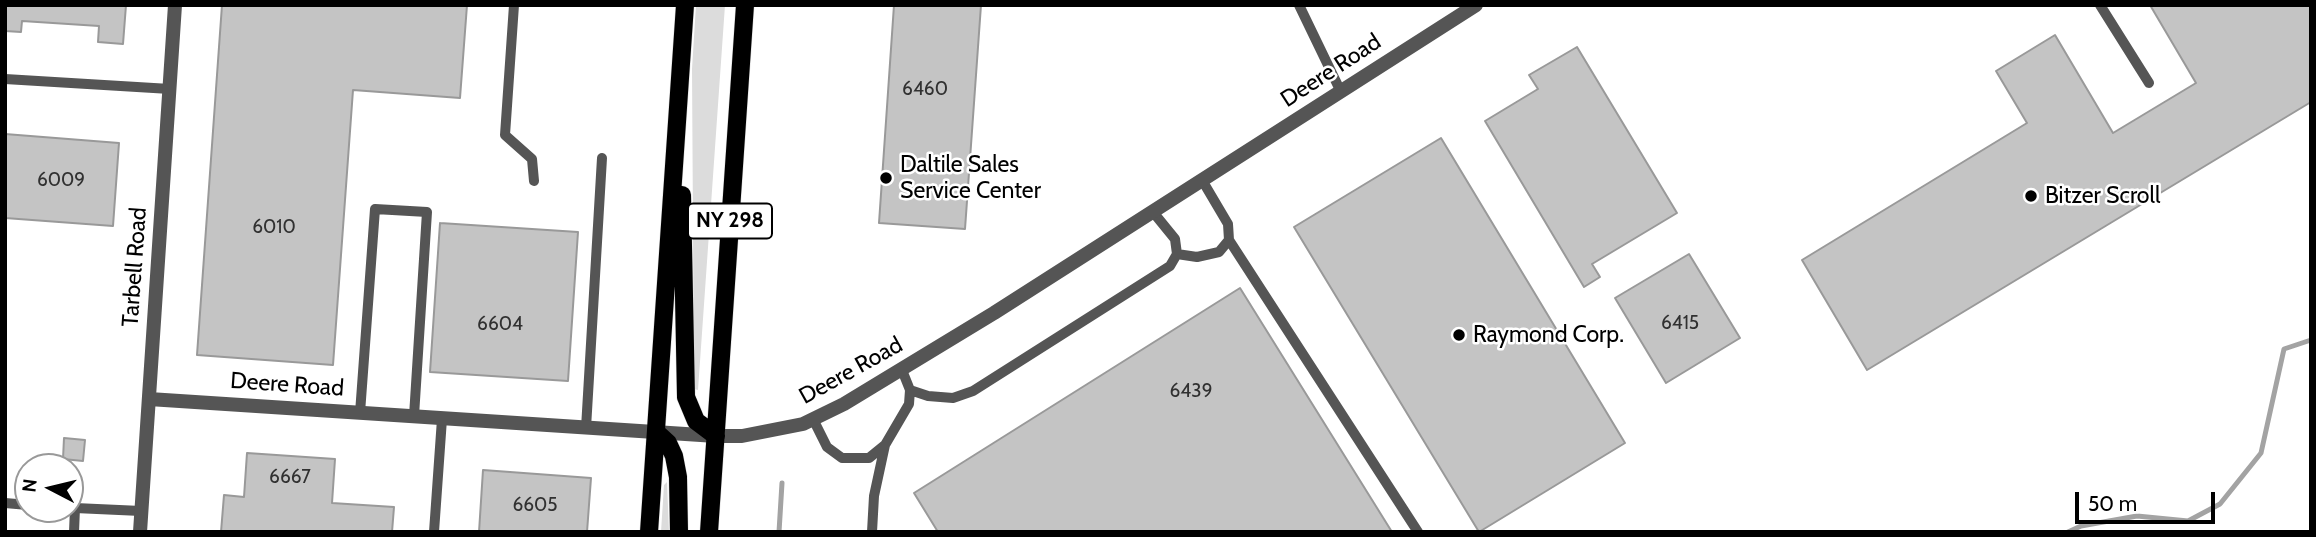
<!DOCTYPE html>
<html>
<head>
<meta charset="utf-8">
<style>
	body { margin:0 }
	#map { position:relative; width:2316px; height:537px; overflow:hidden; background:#fff; font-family:Cabin,sans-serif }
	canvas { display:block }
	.frame { position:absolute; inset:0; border:7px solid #000; pointer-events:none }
	.north { position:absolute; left:14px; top:453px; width:70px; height:70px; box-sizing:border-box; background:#fff; border:2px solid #999; border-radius:50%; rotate:277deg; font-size:19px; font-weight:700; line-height:28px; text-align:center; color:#000 }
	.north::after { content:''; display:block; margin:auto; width:24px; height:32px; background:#000; clip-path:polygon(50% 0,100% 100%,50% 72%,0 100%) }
	.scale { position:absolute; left:2075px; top:492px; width:140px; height:32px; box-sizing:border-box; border:4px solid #000; border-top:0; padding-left:9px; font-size:21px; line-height:24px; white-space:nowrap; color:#000; -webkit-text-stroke:5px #fff; paint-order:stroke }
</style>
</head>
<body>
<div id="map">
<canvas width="2316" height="537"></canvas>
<div class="frame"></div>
<div class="north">N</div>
<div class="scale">50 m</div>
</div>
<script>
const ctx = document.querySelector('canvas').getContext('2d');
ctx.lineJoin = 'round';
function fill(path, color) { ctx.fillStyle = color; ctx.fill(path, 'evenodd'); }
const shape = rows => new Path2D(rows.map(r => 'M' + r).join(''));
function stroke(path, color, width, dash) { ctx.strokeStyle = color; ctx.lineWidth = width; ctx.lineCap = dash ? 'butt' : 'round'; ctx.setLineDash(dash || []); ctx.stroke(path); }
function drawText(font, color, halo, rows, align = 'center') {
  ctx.font = font + ' Cabin,sans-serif'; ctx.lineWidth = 5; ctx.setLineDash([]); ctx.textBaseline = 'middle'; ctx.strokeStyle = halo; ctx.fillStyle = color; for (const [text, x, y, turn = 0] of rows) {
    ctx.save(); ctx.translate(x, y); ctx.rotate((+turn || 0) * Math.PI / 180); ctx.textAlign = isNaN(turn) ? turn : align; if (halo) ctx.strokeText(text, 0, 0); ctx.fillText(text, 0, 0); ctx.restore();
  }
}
fill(shape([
	[696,5,725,5,698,390,694,389,692,69],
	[667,482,669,532,661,532,664,485]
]), '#dcdcdc');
stroke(shape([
	[779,532,782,483],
	[2068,532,2081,526,2137,516,2188,521,2220,504,2261,453,2284,349,2311,340]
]), '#a3a3a3', 5);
const building = shape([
	[5,5,126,5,123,44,98,42,99,26,22,21,21,32,5,31,5,5],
	[222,5,467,5,460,98,353,90,333,365,197,355,222,5],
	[894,5,981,5,965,229,879,223,894,5],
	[2150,5,2311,5,2311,102,1867,370,1802,260,2027,123,1996,71,2055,35,2113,133,2196,83,2150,5],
	[1577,47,1677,213,1592,264,1600,277,1584,287,1485,121,1538,89,1529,75,1577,47],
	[5,134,119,143,113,226,5,218,5,134],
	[1441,138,1625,443,1479,532,1294,227,1441,138],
	[440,223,578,232,568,381,430,372,440,223],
	[1689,254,1740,338,1666,383,1615,298,1689,254],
	[1240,288,1392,532,938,532,914,493,1240,288],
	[64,438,85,440,83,461,63,459,64,438],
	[247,453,335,459,332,503,394,507,392,532,221,532,224,495,244,497,247,453],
	[483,470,591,478,587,532,479,532,483,470]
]);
fill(building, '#c4c4c4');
stroke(building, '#999', 2);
const primary = shape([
	[682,195,686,397,696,421,716,436],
	[656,432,668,443,674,456,678,477,679,532],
	[649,532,685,5],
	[709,532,745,5]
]);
stroke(primary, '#dbdbdb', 19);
stroke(shape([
	[514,5,505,135,532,159,534,181],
	[1299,5,1341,92],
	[2100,5,2149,83],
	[5,79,170,89],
	[1229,240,1418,532],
	[1177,254,1197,257,1219,252,1229,240,1228,224,1202,180],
	[910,390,928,396,953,398,973,391,1170,266,1177,254,1175,239,1153,212],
	[360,413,375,209,427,212,414,416],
	[813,419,827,447,842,458,869,458,885,445],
	[586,428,602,158],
	[5,503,28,505],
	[74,532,75,508,141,511],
	[434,532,442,419],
	[872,532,874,496,885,445,909,404,910,390,902,370]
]), '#555', 10);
stroke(shape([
	[149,399,716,436,742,436,803,424,844,404,994,313,1476,5],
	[140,532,175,5]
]), '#555', 14);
stroke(primary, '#000', 18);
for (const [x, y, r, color] of [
	[886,178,7,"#000"],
	[2031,196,7,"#000"],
	[1459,335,7,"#000"]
]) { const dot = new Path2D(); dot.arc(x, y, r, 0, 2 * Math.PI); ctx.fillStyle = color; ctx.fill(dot); stroke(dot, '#fff', 2.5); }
drawText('19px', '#313131', null, [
	["6460",925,89],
	["6009",61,180],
	["6010",274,227],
	["6415",1680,323],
	["6604",500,324],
	["6439",1191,391],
	["6667",290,477],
	["6605",535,505]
]);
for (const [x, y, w] of [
	[730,221,84]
]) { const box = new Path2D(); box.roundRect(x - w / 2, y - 17.5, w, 35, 5); ctx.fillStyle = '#fff'; ctx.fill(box); stroke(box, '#000', 2); }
drawText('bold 21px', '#000', null, [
	["NY 298",730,221]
]);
drawText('23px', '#000', '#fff', [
	["Deere Road",1331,71,-33],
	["Tarbell Road",135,267,-86],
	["Deere Road",851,371,-29],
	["Deere Road",287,385,4]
]);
drawText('23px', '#000', '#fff', [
	["Daltile Sales",900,165],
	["Service Center",900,191],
	["Bitzer Scroll",2045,196],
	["Raymond Corp.",1473,335]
], 'left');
</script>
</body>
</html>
